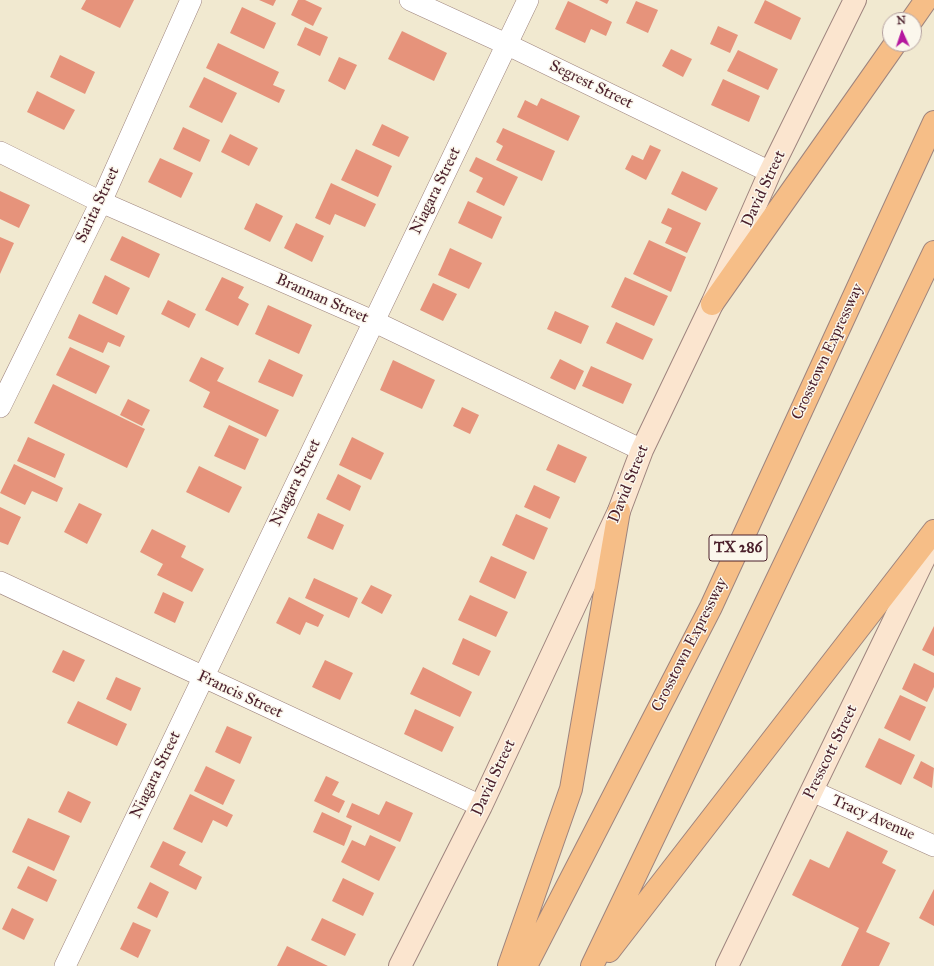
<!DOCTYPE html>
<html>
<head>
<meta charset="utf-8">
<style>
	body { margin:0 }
	#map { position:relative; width:934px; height:966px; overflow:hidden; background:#f1e9d0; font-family:"IM FELL Great Primer",serif }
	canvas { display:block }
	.north { position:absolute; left:882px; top:12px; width:40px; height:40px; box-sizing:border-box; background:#fbf7ec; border:1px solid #b4a19f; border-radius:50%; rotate:357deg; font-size:11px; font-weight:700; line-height:16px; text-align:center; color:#4a1f2b }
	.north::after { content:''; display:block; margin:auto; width:14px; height:18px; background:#b5179e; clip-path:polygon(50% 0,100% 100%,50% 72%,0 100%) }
</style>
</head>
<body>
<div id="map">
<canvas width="934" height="966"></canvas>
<div class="north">N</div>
</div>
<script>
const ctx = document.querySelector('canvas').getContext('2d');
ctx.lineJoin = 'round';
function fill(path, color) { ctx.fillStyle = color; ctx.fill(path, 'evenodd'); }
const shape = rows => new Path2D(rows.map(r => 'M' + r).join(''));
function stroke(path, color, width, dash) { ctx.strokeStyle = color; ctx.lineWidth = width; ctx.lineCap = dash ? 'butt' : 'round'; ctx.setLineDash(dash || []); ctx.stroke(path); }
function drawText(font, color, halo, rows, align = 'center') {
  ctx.font = font + ' "IM FELL Great Primer",serif'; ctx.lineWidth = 3; ctx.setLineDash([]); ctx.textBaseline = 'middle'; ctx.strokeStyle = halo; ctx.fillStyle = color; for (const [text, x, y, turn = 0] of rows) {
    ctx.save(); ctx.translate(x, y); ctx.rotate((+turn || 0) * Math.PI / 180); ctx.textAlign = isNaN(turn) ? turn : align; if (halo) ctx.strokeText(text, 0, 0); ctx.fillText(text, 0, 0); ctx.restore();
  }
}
fill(shape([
	[86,0,134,0,120,28,81,9],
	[259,0,276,0,273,6],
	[298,0,305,0,322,8,313,26,291,15],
	[599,0,609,0,607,4],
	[765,0,801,18,791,40,754,23],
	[568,1,612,22,606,36,591,29,585,43,555,29],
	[636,1,658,10,648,33,626,23],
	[242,7,276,23,264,49,230,33],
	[718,26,738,35,730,53,710,44],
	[305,27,328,37,320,56,297,45],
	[402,31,447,53,434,81,388,59],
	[218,43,279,72,273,85,285,90,279,103,206,68],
	[671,49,692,59,683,77,662,66],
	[738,50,778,69,768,90,727,71],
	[60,55,95,72,85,94,50,77],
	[339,57,357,65,345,90,328,81],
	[204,77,237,93,222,123,189,107],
	[723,79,760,96,749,122,711,105],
	[37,91,75,110,64,130,27,112],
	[541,98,580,116,568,141,517,117,525,100,537,106],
	[382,124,409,137,399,157,372,145],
	[183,127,210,140,200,162,173,149],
	[503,128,555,151,542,181,496,160,503,146,496,142],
	[230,134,258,148,249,166,221,152],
	[650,145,661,150,646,180,625,169,632,155,643,160],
	[356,149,392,166,378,197,341,180],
	[476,157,518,177,504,206,476,192,483,178,469,171],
	[160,158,193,173,181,198,148,182],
	[682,171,718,188,706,211,671,194],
	[331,183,376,204,365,227,335,214,330,225,315,218],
	[0,191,30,205,19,228,0,219],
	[468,201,502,217,492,239,458,223],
	[256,203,283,216,270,242,244,229],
	[668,208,701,223,687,253,665,243,672,228,661,223],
	[296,223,324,236,312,262,284,248],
	[122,236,160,254,149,278,110,260],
	[0,237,14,243,0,274],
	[649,240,686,257,671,292,633,274],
	[450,248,482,263,469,289,438,275],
	[105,275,130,288,117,315,92,303],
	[222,277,244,287,238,298,249,304,238,326,205,310],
	[625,277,668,296,654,326,611,307],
	[433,283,457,294,443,321,420,310],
	[168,300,196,314,189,328,161,314],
	[268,305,312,325,299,354,255,334],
	[555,311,589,326,581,344,547,329],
	[79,314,125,336,120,347,108,342,103,353,68,338],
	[616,322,653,339,643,360,606,343],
	[70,347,110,366,96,394,56,375],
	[201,357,224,368,217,381,279,410,266,437,203,407,210,392,189,381],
	[269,359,303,375,293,397,258,382],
	[560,359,584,371,575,390,550,378],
	[393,360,435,380,422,409,380,390],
	[591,366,632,384,623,404,582,386],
	[53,384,145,429,127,468,34,423],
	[128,399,150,410,142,426,120,415],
	[462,407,479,415,470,434,453,426],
	[229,425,259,439,245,470,214,456],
	[28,437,65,454,55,478,17,461],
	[352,437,384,453,371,480,339,465],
	[558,444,587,457,575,483,546,470],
	[14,464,63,488,57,502,32,491,25,505,0,493],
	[199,466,242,487,229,513,186,492],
	[338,474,361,486,350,511,326,499],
	[534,485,560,497,550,519,524,507],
	[79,503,102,514,87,544,64,532],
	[0,507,21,517,8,545,0,542],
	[318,513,344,525,333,550,307,538],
	[516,514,548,528,534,560,502,545],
	[152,529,186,546,181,557,204,569,192,592,157,575,163,564,140,552],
	[491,556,527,572,515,599,479,582],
	[314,578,358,598,349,618,305,598],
	[371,585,392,595,382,614,361,603],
	[163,592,184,602,175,623,154,613],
	[470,595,508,612,496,637,458,620],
	[289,597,324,615,318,627,306,622,300,635,276,623],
	[934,626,934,656,922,650],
	[463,638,491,651,479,676,452,664],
	[63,650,85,660,74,682,52,672],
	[325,660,353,673,340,700,312,687],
	[914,663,934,673,934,687,927,702,902,689],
	[423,667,472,692,460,717,410,694],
	[116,677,141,688,131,711,106,699],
	[900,695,926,707,910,741,884,728],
	[78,701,127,724,117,746,67,723],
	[415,709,454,727,442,752,404,734],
	[227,726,252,737,240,764,215,752],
	[879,738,915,755,901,785,865,767],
	[921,761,934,768,932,788,913,778],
	[206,766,235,780,223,805,194,791],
	[326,776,339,782,332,795,345,801,339,813,314,801],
	[68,791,91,802,81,823,58,812],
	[190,794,233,815,227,827,213,820,202,843,173,829],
	[386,801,413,813,400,842,346,817,352,803,379,815],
	[322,812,352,826,344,846,313,832],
	[28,818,70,836,54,871,12,852],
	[847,831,888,851,882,863,896,870,866,932,890,943,879,966,841,966,859,928,792,895,810,859,829,868],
	[370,835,396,847,379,881,341,862,352,840,365,846],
	[163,841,186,852,179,865,202,877,196,890,150,867],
	[28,866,57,880,47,902,17,888],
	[343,878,374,893,363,916,332,901],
	[150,882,169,892,157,918,137,908],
	[934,889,934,926,919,918],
	[12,908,34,919,24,940,2,929],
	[322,918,356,934,345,956,311,940],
	[133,922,151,930,138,958,120,949],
	[287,946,328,966,277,966]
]), '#e6937b');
const minor = shape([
	[410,0,506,44,770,172],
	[0,152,101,202,373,321,642,450],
	[0,407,101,202,191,0],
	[0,582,481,806],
	[812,791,934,846],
	[65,966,528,0]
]);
const secondary = shape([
	[400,966,481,806,619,511,642,450,712,304,770,172,855,0],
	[727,966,933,540]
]);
const motorway = shape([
	[912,20,926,0],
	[712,304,895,44],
	[609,951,934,531],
	[509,966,571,789,619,511],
	[526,966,711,607,934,122],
	[592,966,934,252]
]);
stroke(minor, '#9e847e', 22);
stroke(secondary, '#9e847e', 24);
stroke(motorway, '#9e847e', 24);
stroke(minor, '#fff', 21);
stroke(secondary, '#fbe5cf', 22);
stroke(motorway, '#f6be87', 22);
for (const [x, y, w] of [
	[738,548,58]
]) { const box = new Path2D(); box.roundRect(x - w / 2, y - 13, w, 26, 3); ctx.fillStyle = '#fbf7ec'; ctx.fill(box); stroke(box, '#4a1f2b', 1); }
drawText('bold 15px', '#4a1f2b', null, [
	["TX 286",738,548]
]);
drawText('16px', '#4a1f2b', '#fbf7ec', [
	["Segrest Street",591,85,26],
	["David Street",764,189,-65],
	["Niagara Street",436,191,-64],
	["Sarita Street",98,205,-65],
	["Brannan Street",322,299,24],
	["Crosstown Expressway",828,352,-65],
	["Niagara Street",296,483,-64],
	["David Street",629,484,-68],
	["Crosstown Expressway",690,645,-63],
	["Francis Street",240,695,25],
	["Presscott Street",831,752,-64],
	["Niagara Street",156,775,-64],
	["David Street",494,778,-65],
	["Tracy Avenue",873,818,24]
]);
</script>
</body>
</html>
